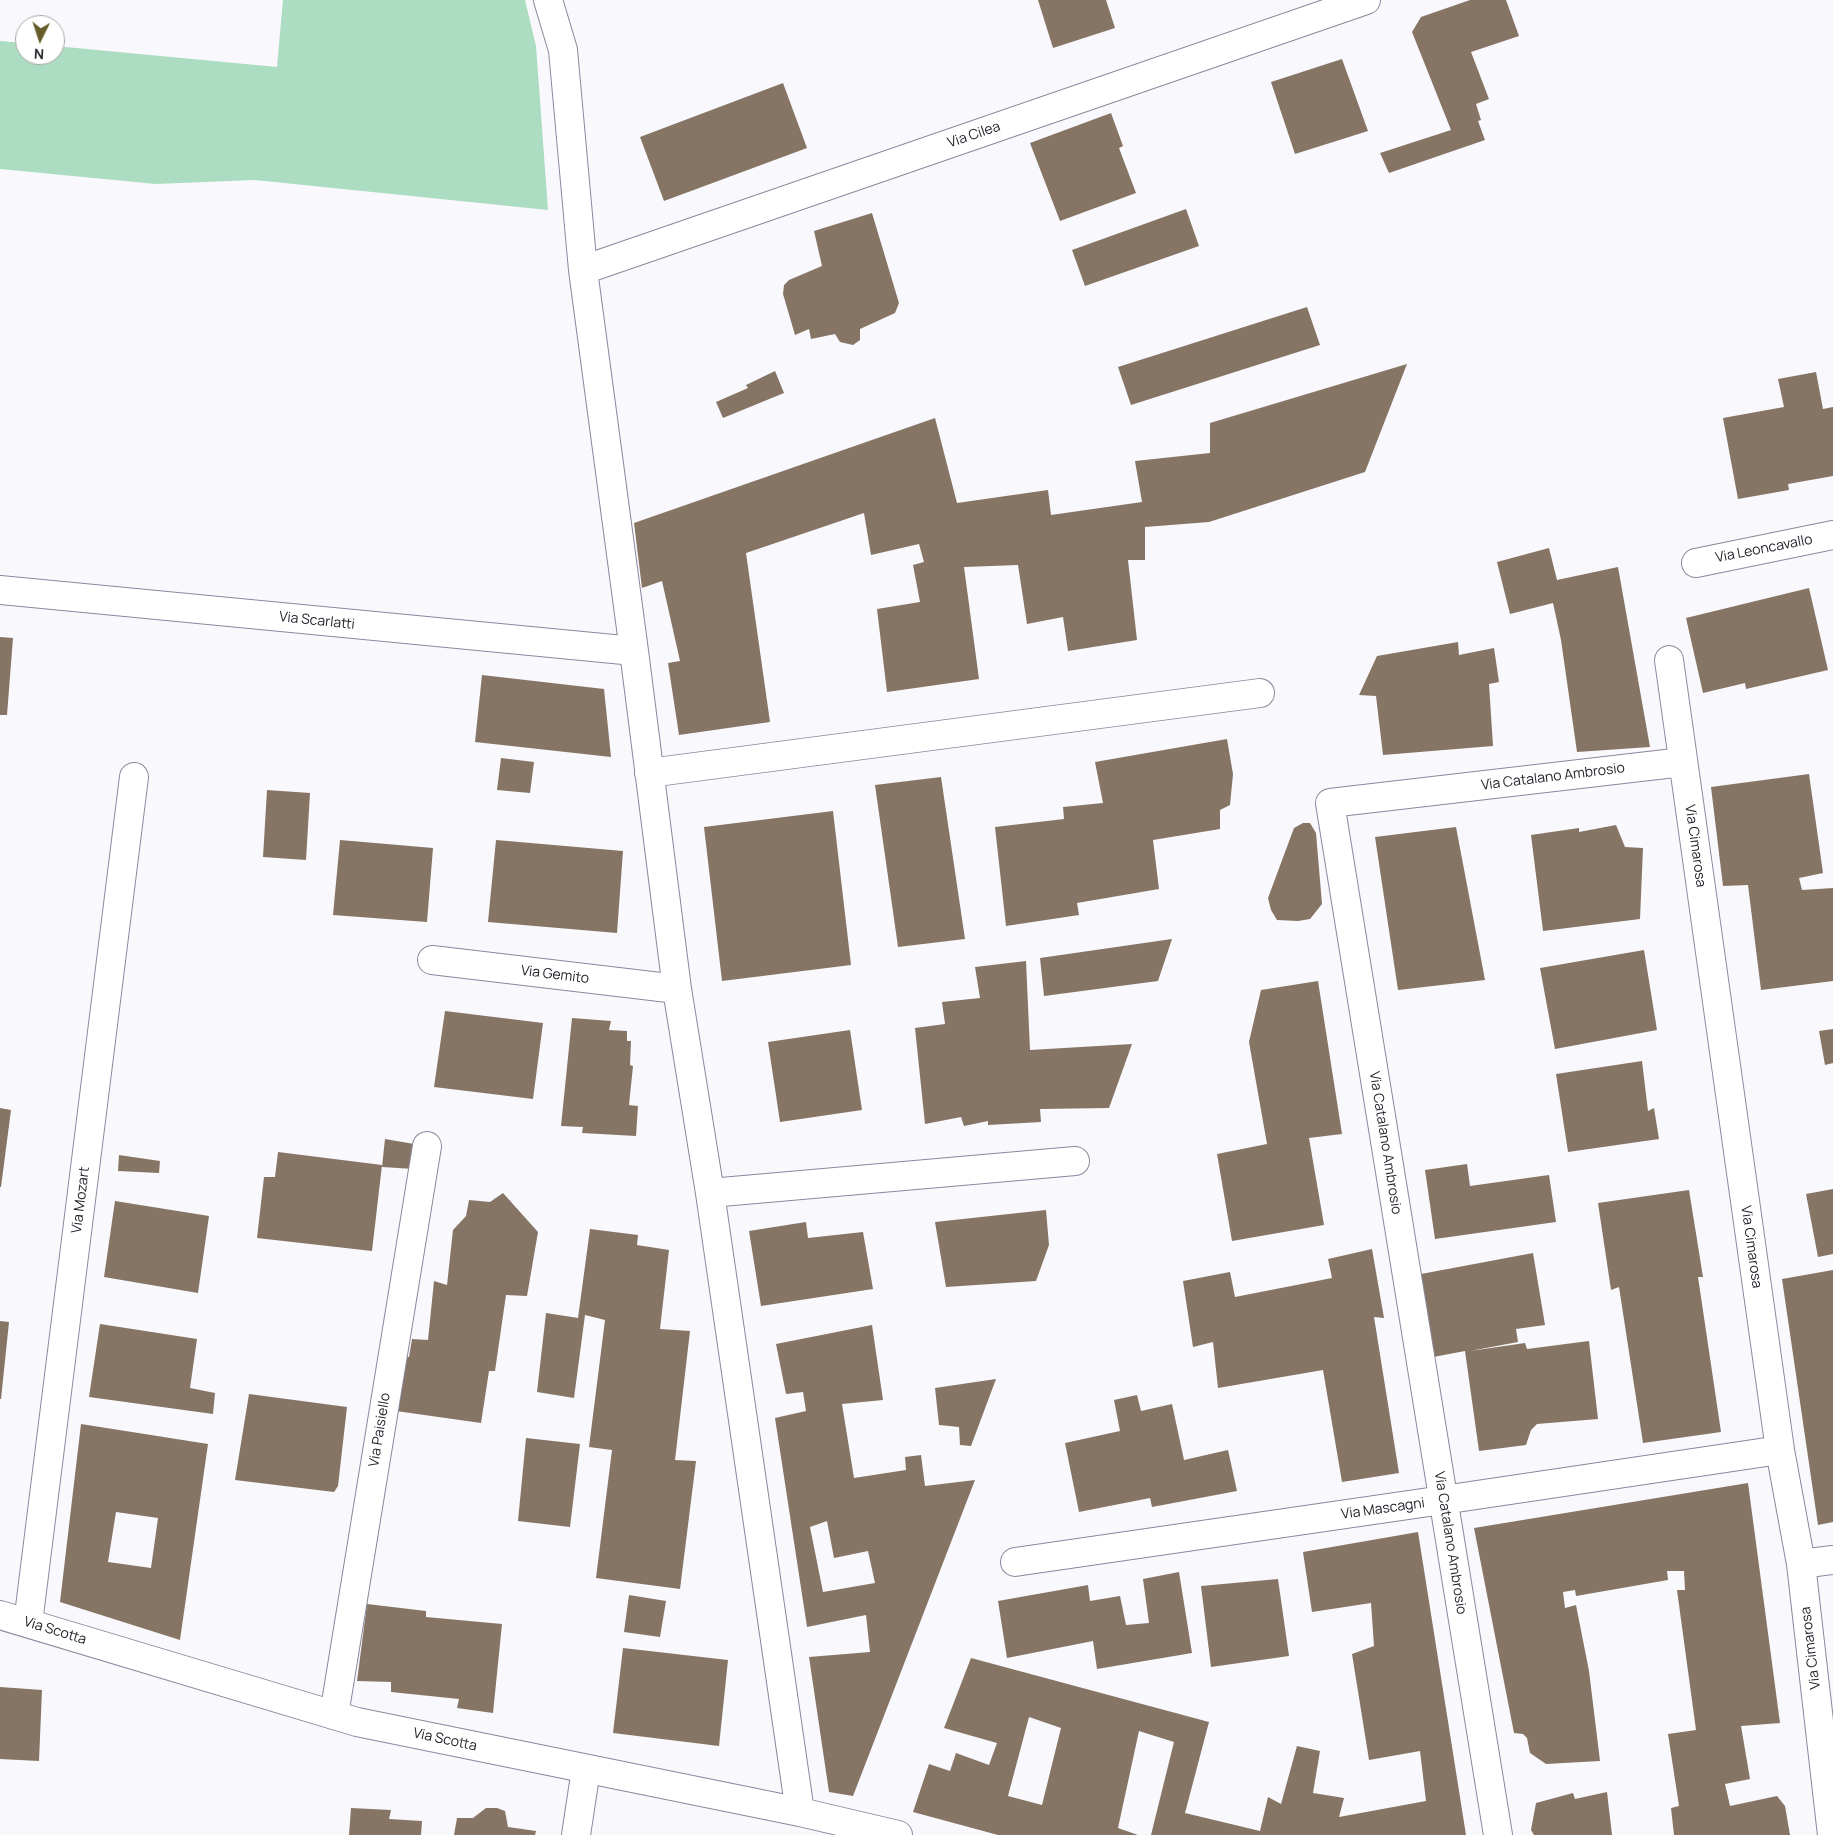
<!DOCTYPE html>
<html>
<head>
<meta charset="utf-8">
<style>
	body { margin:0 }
	#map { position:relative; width:1833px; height:1835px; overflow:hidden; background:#f9f8fd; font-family:Manrope,sans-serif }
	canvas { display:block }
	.north { position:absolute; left:15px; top:15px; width:50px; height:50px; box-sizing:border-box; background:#fff; border:1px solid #a8a7aa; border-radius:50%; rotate:184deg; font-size:14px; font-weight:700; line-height:20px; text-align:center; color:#25232b }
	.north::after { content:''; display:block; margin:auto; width:18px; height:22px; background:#665e2a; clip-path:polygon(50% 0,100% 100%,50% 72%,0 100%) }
</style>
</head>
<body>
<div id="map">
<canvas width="1833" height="1835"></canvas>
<div class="north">N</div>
</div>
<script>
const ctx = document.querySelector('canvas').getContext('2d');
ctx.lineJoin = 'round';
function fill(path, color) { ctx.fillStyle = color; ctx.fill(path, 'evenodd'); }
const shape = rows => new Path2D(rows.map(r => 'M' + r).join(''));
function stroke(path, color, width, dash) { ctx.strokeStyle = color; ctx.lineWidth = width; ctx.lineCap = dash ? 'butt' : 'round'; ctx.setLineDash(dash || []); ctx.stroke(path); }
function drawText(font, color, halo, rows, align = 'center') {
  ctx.font = font + ' Manrope,sans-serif'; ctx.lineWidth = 4.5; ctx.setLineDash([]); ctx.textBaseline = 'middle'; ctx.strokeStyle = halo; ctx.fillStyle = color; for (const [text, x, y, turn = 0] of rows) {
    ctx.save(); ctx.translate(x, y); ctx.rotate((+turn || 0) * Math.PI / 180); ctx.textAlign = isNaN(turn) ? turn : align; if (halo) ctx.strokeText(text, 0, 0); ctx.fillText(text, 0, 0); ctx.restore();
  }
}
fill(shape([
	[283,0,525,0,536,46,548,210,255,180,156,184,0,169,0,41,25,43,25,55,55,55,55,46,277,67]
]), '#acdcc1');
fill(shape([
	[1038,0,1106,0,1115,28,1053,48],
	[1470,0,1506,0,1519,36,1471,52,1489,99,1476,104,1481,120,1478,121,1485,140,1389,173,1380,153,1451,130,1412,32,1421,17],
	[1342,59,1368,131,1295,154,1271,82],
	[783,83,807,148,664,201,640,137],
	[1111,113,1123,146,1119,148,1136,193,1060,221,1030,143],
	[1186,209,1199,246,1085,286,1072,250],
	[872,213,899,303,895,313,860,329,860,340,853,345,840,342,835,334,811,339,809,329,795,335,783,294,784,285,789,280,822,266,814,231],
	[1307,307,1320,345,1131,405,1118,367],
	[1407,364,1365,472,1209,522,1145,527,1145,560,1128,560,1137,640,1068,651,1063,617,1027,624,1018,565,964,567,979,679,887,692,877,609,920,602,913,565,924,562,919,544,871,555,864,513,746,553,770,722,679,735,668,663,680,661,662,581,642,588,634,523,935,418,957,503,1048,490,1051,515,1142,502,1135,461,1210,453,1210,423],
	[775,371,784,393,723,418,716,402,748,388,746,385],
	[1816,372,1823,409,1833,407,1833,476,1788,484,1789,490,1738,499,1723,418,1784,407,1778,379],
	[1549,548,1557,580,1618,567,1650,747,1577,752,1561,640,1553,603,1510,614,1497,562],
	[1809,588,1828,670,1746,689,1745,683,1703,693,1686,618],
	[0,637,13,638,7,715,0,715],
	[1458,642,1459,655,1494,648,1499,682,1489,684,1493,746,1383,755,1376,696,1359,695,1377,656],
	[482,675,604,689,611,757,475,742],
	[1227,739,1233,774,1230,805,1220,810,1220,829,1153,840,1159,889,1077,903,1079,915,1006,926,995,827,1064,819,1063,807,1103,803,1095,762],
	[501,758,534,762,530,793,497,790],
	[1809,774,1823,873,1799,878,1802,890,1833,888,1833,981,1761,990,1748,885,1723,886,1711,787],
	[941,777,965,939,898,947,875,785],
	[267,790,310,793,306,860,263,857],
	[833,811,851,965,722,981,704,827],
	[1303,823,1310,823,1316,833,1322,904,1310,919,1298,921,1277,920,1271,910,1268,898,1294,828],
	[1616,825,1625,847,1643,848,1640,919,1543,931,1531,835,1579,828,1579,832],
	[1456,827,1485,980,1398,990,1375,837],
	[340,840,433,848,427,922,333,915],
	[496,840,623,851,617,933,488,922],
	[1172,939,1158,981,1044,996,1040,958],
	[1644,950,1657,1030,1555,1049,1540,968],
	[1026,961,1030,1050,1132,1044,1109,1108,1040,1109,1041,1122,988,1125,988,1121,964,1126,961,1117,925,1124,915,1028,945,1024,942,1002,980,998,975,967],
	[1318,981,1342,1134,1309,1138,1324,1225,1232,1241,1217,1154,1267,1144,1249,1042,1261,990],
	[445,1011,543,1023,533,1099,434,1087],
	[572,1018,611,1021,609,1030,627,1031,627,1041,631,1041,630,1065,633,1066,629,1105,638,1106,636,1136,582,1133,583,1127,561,1126],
	[1833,1029,1833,1063,1825,1065,1819,1031],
	[850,1030,862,1110,780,1122,768,1042],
	[1642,1061,1648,1111,1654,1108,1659,1139,1568,1152,1556,1074],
	[0,1108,11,1110,1,1187,0,1187],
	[385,1139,414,1144,413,1169,382,1167],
	[278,1152,382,1165,372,1251,257,1238,264,1177,275,1177],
	[119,1155,160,1161,159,1173,118,1171],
	[1467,1164,1470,1186,1549,1175,1556,1222,1435,1239,1425,1170],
	[1833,1189,1833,1254,1818,1257,1806,1194],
	[1689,1190,1703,1277,1698,1277,1721,1432,1643,1443,1619,1287,1611,1290,1598,1203],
	[503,1193,538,1232,527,1296,506,1295,495,1371,489,1371,481,1423,396,1411,404,1356,409,1357,412,1339,428,1340,434,1281,447,1285,453,1230,466,1216,469,1200,490,1202],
	[115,1201,209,1216,198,1293,104,1277],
	[1046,1210,1049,1245,1036,1281,946,1287,935,1222],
	[806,1222,808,1238,863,1232,873,1289,761,1306,749,1231],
	[590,1229,638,1235,637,1245,669,1250,660,1329,690,1331,675,1460,696,1461,680,1589,596,1578,612,1450,589,1447,605,1320,585,1315,574,1398,537,1392,546,1313,578,1318],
	[1372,1249,1384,1318,1374,1317,1399,1473,1342,1482,1323,1370,1218,1388,1213,1342,1193,1347,1183,1281,1230,1272,1235,1297,1332,1278,1328,1259],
	[1533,1253,1545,1325,1516,1329,1518,1342,1470,1351,1525,1343,1527,1349,1589,1341,1598,1419,1537,1424,1531,1430,1526,1445,1479,1451,1465,1351,1428,1358,1425,1303,1421,1274],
	[1833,1270,1833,1522,1818,1525,1782,1279],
	[0,1321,9,1322,1,1399,0,1399],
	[100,1324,197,1339,190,1388,215,1393,213,1414,89,1397],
	[872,1325,883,1400,842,1404,854,1478,906,1470,905,1457,921,1455,925,1486,975,1480,853,1796,829,1792,809,1657,870,1652,866,1615,807,1627,775,1418,806,1411,803,1392,786,1394,776,1344],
	[827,1521,834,1558,868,1551,875,1583,823,1592,810,1527],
	[996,1379,971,1446,960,1445,959,1427,939,1425,935,1388],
	[249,1394,347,1407,338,1486,334,1492,235,1480],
	[1137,1395,1141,1411,1172,1404,1184,1460,1228,1450,1237,1491,1152,1507,1150,1498,1079,1512,1065,1443,1120,1431,1114,1400],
	[81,1424,208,1444,180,1640,60,1602],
	[116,1512,158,1518,151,1568,108,1562],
	[526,1438,580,1444,570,1527,518,1521],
	[1748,1483,1780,1723,1741,1726,1750,1779,1725,1784,1730,1806,1777,1796,1785,1806,1790,1835,1674,1835,1671,1808,1679,1806,1668,1734,1696,1730,1677,1590,1685,1590,1684,1571,1667,1571,1668,1580,1576,1596,1575,1590,1563,1592,1565,1608,1576,1605,1589,1671,1600,1761,1546,1764,1530,1753,1527,1738,1523,1734,1514,1733,1474,1528],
	[1418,1532,1466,1835,1151,1835,1174,1742,1139,1731,1118,1828,1138,1835,998,1835,913,1812,929,1764,950,1771,956,1753,989,1765,997,1743,944,1728,971,1658,1209,1722,1185,1813,1260,1831,1268,1797,1281,1804,1297,1746,1320,1751,1313,1793,1344,1798,1339,1817,1426,1801,1420,1751,1369,1760,1352,1654,1374,1646,1371,1603,1312,1612,1303,1552],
	[1029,1717,1061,1728,1042,1805,1008,1796],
	[1179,1572,1192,1653,1097,1669,1093,1641,1007,1658,998,1601,1088,1585,1090,1601,1120,1596,1126,1625,1149,1623,1143,1579],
	[1278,1579,1289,1656,1211,1667,1201,1586],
	[629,1595,666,1601,660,1637,624,1632],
	[367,1604,426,1611,426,1617,502,1624,493,1713,457,1708,459,1699,391,1692,391,1682,357,1681],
	[623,1648,728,1660,719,1746,613,1733],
	[0,1687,42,1690,39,1761,0,1759],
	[1607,1792,1612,1835,1534,1835,1531,1830,1536,1803,1573,1793,1575,1799],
	[351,1808,391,1810,389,1819,422,1821,421,1835,349,1835],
	[486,1808,497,1808,505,1811,508,1827,536,1831,535,1835,454,1835,457,1818,473,1818]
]), '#867564');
const minor = shape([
	[548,0,563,50,583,270,634,651,677,989,710,1193,800,1812],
	[583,270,1366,0],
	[1696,563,1833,535],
	[0,590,634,651],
	[1669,660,1780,1450,1801,1564,1832,1835],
	[649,773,1260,693],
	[432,960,677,989],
	[710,1193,1075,1161],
	[1015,1562,1443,1500,1780,1450],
	[1801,1564,1833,1560],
	[28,1623,134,777],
	[334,1715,427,1146],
	[576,1835,586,1769],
	[1498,1835,1330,803,1683,762]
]);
const tertiary = shape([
	[0,1615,357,1722,800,1812,898,1835]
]);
stroke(minor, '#8c879d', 30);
stroke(tertiary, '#8c879d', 30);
stroke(minor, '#fff', 28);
stroke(tertiary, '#fff', 28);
drawText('14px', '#25232b', '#fff', [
	["Via Cilea",974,135,-19],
	["Via Leoncavallo",1764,549,-11],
	["Via Scarlatti",317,621,6],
	["Via Catalano Ambrosio",1553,777,-7],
	["Via Cimarosa",1695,846,82],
	["Via Gemito",555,975,7],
	["Via Catalano Ambrosio",1385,1143,81],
	["Via Mozart",81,1200,-83],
	["Via Cimarosa",1751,1247,82],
	["Via Paisiello",380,1430,-81],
	["Via Mascagni",1383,1509,-8],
	["Via Catalano Ambrosio",1450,1543,81],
	["Via Scotta",55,1631,17],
	["Via Cimarosa",1811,1648,-97],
	["Via Scotta",445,1740,12]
]);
</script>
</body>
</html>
